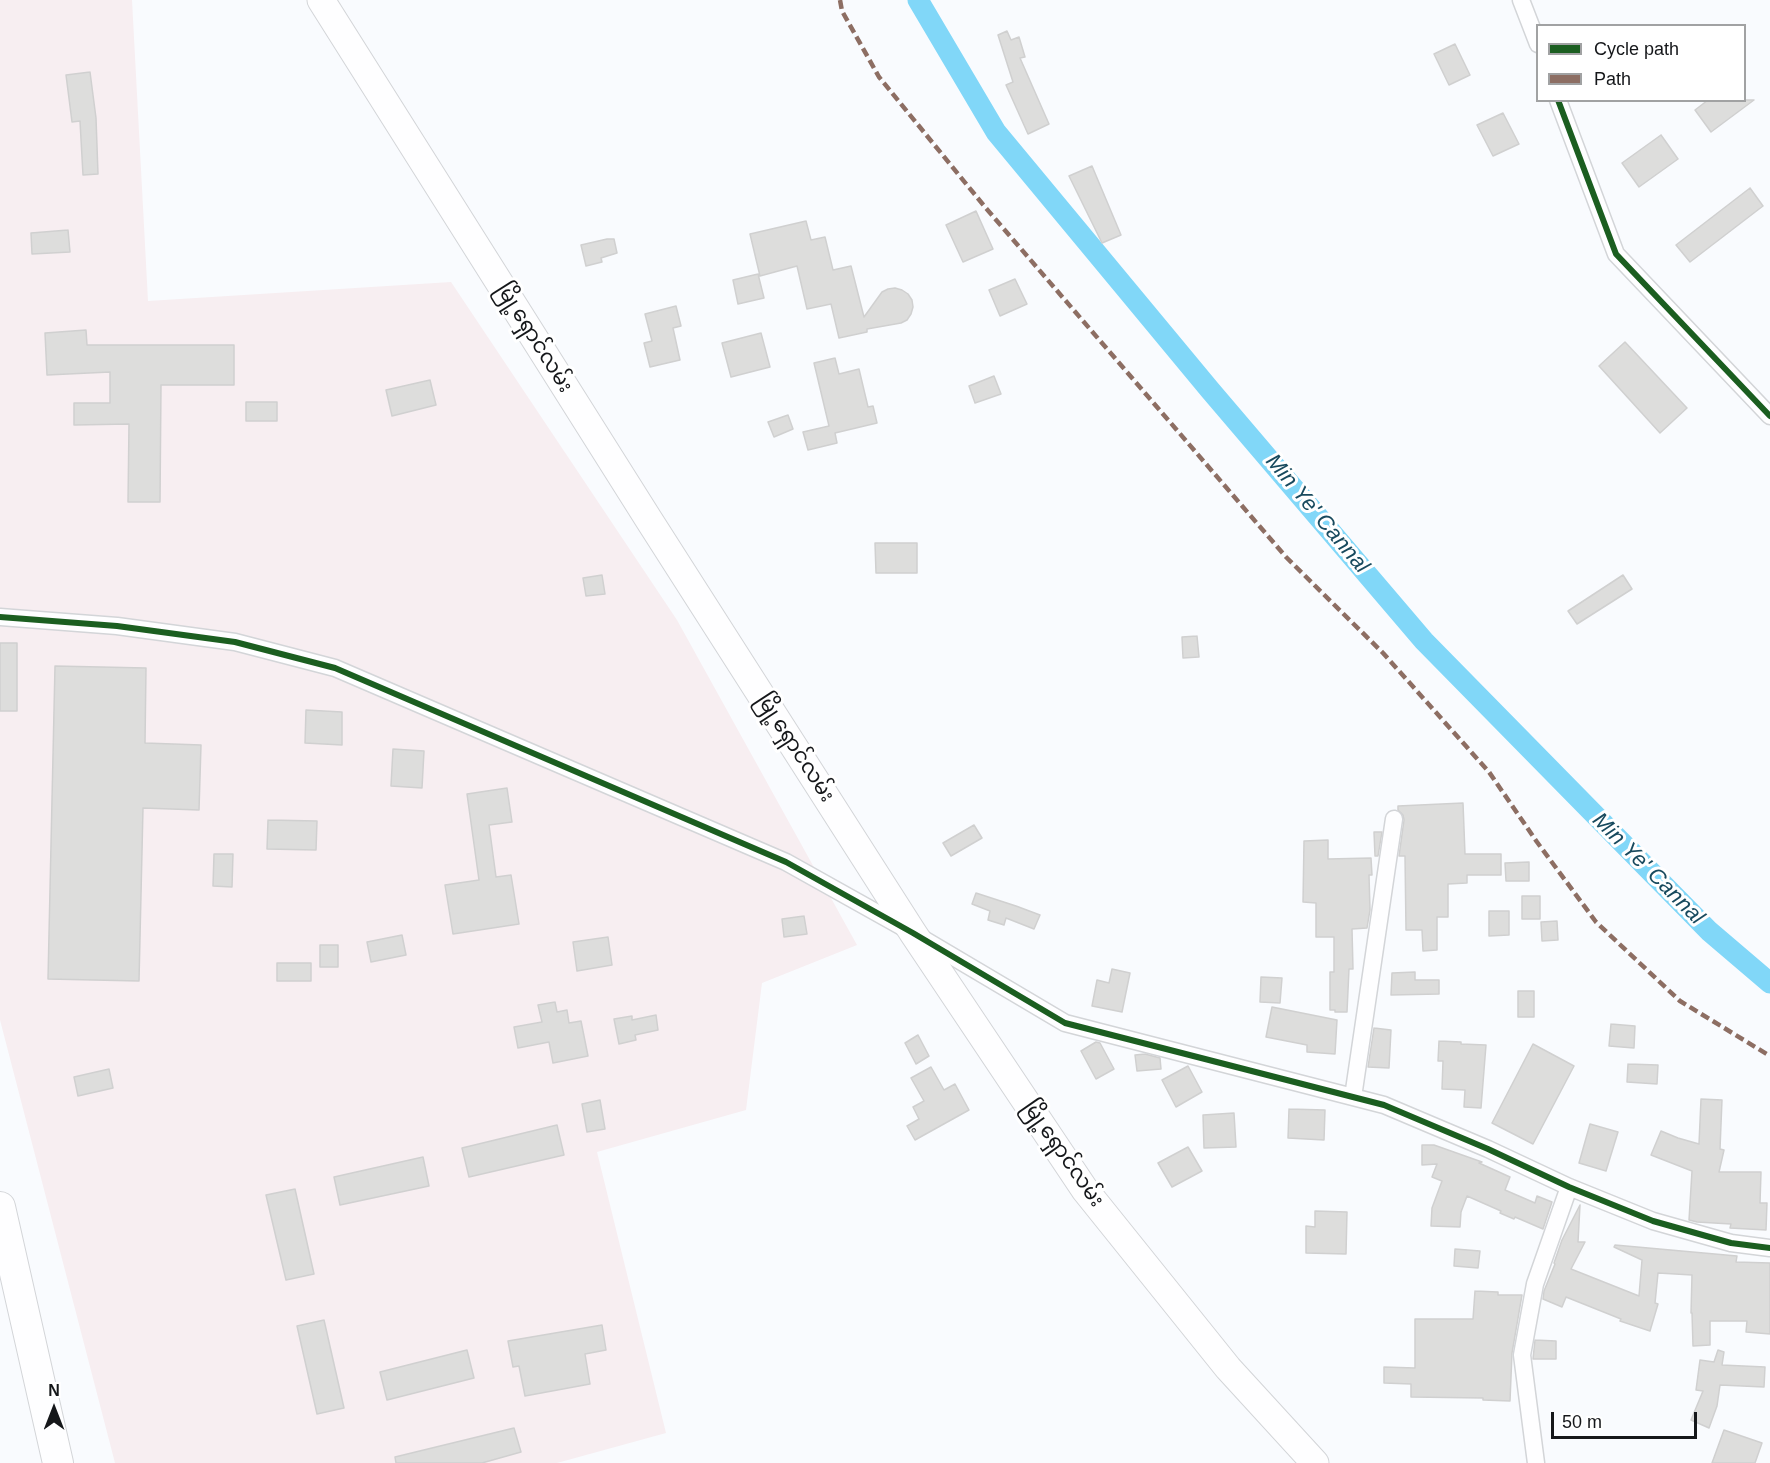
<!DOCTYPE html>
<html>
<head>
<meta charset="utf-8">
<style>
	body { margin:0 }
	#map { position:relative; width:1770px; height:1463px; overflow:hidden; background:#f9fbfe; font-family:Helvetica,sans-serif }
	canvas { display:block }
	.legend { position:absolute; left:1536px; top:24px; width:210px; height:78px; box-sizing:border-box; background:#fff; border:2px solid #a1a2a3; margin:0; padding:8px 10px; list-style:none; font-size:18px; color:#15171a }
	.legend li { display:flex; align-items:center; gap:12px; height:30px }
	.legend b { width:30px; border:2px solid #a1a2a3 }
	.north { position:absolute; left:24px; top:1379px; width:60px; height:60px; -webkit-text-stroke:4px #fff; paint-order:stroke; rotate:0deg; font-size:16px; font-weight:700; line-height:24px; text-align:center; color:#15171a }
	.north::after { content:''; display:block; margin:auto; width:21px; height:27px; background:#15171a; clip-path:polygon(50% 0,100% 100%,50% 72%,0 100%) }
	.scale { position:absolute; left:1551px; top:1412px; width:146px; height:27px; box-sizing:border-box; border:3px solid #15171a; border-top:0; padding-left:8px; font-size:18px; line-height:21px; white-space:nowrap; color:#15171a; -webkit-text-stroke:4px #fff; paint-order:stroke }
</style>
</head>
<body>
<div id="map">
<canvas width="1770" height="1463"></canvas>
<ul class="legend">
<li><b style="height:8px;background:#1b5e20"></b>Cycle path</li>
<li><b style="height:8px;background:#8d6e63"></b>Path</li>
</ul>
<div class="north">N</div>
<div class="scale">50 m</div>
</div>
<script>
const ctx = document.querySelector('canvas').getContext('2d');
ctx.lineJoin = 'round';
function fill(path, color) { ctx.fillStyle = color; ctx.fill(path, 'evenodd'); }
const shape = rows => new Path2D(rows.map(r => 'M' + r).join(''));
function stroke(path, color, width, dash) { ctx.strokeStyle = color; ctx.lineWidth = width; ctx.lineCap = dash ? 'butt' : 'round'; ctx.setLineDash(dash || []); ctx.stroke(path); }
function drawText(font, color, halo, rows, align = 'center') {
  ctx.font = font + ' Helvetica,"Noto Sans Myanmar",sans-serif'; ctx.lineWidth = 6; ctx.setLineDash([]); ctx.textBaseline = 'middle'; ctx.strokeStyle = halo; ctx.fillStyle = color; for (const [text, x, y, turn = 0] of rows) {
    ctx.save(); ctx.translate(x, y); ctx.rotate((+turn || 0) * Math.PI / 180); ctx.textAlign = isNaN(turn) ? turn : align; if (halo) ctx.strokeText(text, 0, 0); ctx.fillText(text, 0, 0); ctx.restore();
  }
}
fill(shape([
	[0,0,132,0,148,301,451,282,677,620,857,945,762,983,746,1110,597,1152,666,1433,557,1463,115,1463,0,1020]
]), '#f7eef1');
stroke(shape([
	[918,0,996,132,1210,390,1424,641,1709,931,1770,983]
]), '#81d7f8', 21);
const building = shape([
	[1007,31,1011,40,1019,37,1025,57,1020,58,1049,124,1028,134,1006,85,1013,82,998,35,1007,31],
	[1455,44,1470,75,1449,85,1434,54,1455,44],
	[90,72,96,118,98,174,83,175,80,121,72,122,66,75,90,72],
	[1708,100,1754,100,1711,132,1695,110,1708,100],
	[1503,113,1519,144,1493,156,1477,125,1503,113],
	[1661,135,1678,159,1639,187,1622,163,1661,135],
	[1092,166,1121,235,1102,243,1069,176,1092,166],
	[1750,188,1763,206,1690,262,1676,245,1750,188],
	[976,211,993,249,963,262,946,225,976,211],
	[806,221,811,240,825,237,833,270,851,266,864,317,882,292,888,289,895,288,902,290,908,294,912,300,913,307,911,314,907,320,901,323,867,329,867,332,839,338,831,304,807,309,797,266,760,276,750,234,806,221],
	[68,230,70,252,32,254,31,233,68,230],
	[607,239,614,239,617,253,601,258,602,262,586,266,581,245,607,239],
	[758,274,764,298,738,304,733,280,758,274],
	[1015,279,1027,304,1000,316,989,290,1015,279],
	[676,306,681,326,673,328,680,360,650,367,644,343,652,341,645,314,676,306],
	[86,330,87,345,234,345,234,385,161,385,160,502,128,502,129,424,74,425,74,403,110,403,110,372,47,375,45,333,86,330],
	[761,333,770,367,731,377,722,343,761,333],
	[1625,342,1687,408,1660,433,1599,366,1625,342],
	[835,358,839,374,859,369,868,407,873,406,877,423,835,433,837,443,808,450,803,432,829,426,814,363,835,358],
	[994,376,1001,394,975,403,969,386,994,376],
	[430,380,436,405,392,416,386,390,430,380],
	[246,402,277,402,277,421,246,421,246,402],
	[788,415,793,429,774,437,768,422,788,415],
	[875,543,917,543,917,573,876,573,875,543],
	[602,575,605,594,586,596,583,578,602,575],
	[1623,575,1632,589,1577,624,1568,611,1623,575],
	[1197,636,1199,657,1183,658,1182,637,1197,636],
	[0,643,17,643,17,711,0,711,0,643],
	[55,666,146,668,145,743,201,745,199,810,143,808,139,981,48,979,55,666],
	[306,710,342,712,342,745,305,743,306,710],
	[393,749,424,751,422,788,391,786,393,749],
	[507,788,512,822,489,825,496,877,511,875,519,924,453,934,445,885,479,880,467,794,507,788],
	[1463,803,1465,854,1501,854,1501,875,1467,875,1467,883,1448,884,1448,917,1437,917,1437,950,1423,951,1422,930,1406,930,1405,856,1399,856,1404,820,1403,815,1398,810,1398,806,1463,803],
	[268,820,317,821,316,850,267,849,268,820],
	[974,825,982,838,951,856,943,843,974,825],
	[1374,832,1382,832,1378,856,1375,856,1374,832],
	[1328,840,1328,859,1371,858,1372,875,1369,875,1370,910,1367,928,1352,929,1353,969,1349,969,1347,1012,1335,1012,1335,1010,1330,1010,1330,972,1334,972,1334,937,1316,937,1316,903,1303,902,1304,841,1328,840],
	[214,854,233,854,232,887,213,886,214,854],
	[1529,862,1529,881,1506,881,1505,863,1529,862],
	[976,893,1016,906,1040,915,1034,929,1006,918,1004,925,988,920,990,911,972,904,976,893],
	[1522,896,1540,896,1540,919,1522,919,1522,896],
	[1489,911,1509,911,1509,935,1489,936,1489,911],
	[804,916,807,934,784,937,782,919,804,916],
	[1557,921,1558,940,1542,941,1541,922,1557,921],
	[402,935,406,955,371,962,367,942,402,935],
	[608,937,612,965,577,971,573,942,608,937],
	[320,945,338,945,338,967,320,967,320,945],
	[277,963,311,963,311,981,277,981,277,963],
	[1112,969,1130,973,1122,1012,1092,1006,1097,980,1109,983,1112,969],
	[1415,972,1415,980,1439,980,1439,994,1391,995,1392,973,1415,972],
	[1261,977,1282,978,1280,1003,1260,1002,1261,977],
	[1518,991,1534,991,1534,1017,1518,1017,1518,991],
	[555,1002,557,1012,567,1010,569,1023,581,1021,588,1056,553,1063,549,1042,518,1048,514,1027,542,1022,538,1005,555,1002],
	[1272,1007,1337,1020,1335,1054,1307,1052,1307,1045,1266,1037,1272,1007],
	[656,1015,658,1030,635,1035,636,1040,619,1044,614,1019,632,1016,632,1020,656,1015],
	[1611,1024,1635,1026,1634,1048,1609,1046,1611,1024],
	[1374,1028,1391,1030,1389,1068,1368,1067,1374,1028],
	[918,1035,929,1056,916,1064,905,1043,918,1035],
	[1439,1041,1461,1042,1461,1044,1486,1045,1481,1108,1464,1107,1465,1090,1442,1089,1443,1061,1438,1061,1439,1041],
	[1096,1042,1100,1043,1114,1069,1096,1079,1081,1051,1096,1042],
	[1533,1044,1574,1066,1533,1144,1492,1123,1533,1044],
	[1145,1054,1160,1058,1161,1069,1137,1071,1135,1055,1145,1054],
	[1628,1064,1658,1065,1657,1084,1627,1082,1628,1064],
	[1188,1066,1202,1092,1176,1107,1162,1080,1188,1066],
	[931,1067,944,1090,955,1084,969,1110,915,1140,907,1126,919,1119,913,1107,924,1101,911,1078,931,1067],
	[109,1069,113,1088,78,1096,74,1077,109,1069],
	[1701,1099,1722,1100,1720,1149,1724,1150,1719,1172,1761,1172,1760,1203,1767,1203,1766,1230,1730,1228,1731,1224,1697,1222,1689,1220,1692,1171,1651,1155,1661,1131,1678,1138,1699,1144,1701,1099],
	[600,1100,605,1129,587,1132,582,1104,600,1100],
	[1289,1109,1325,1110,1324,1140,1288,1138,1289,1109],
	[1234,1113,1236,1147,1204,1148,1203,1115,1234,1113],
	[1590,1124,1618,1132,1606,1171,1579,1163,1590,1124],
	[557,1125,564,1155,469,1177,462,1148,557,1125],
	[1422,1145,1434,1145,1482,1162,1479,1163,1510,1177,1505,1190,1535,1203,1537,1196,1552,1202,1543,1229,1515,1217,1514,1219,1500,1213,1501,1211,1467,1196,1461,1212,1460,1227,1431,1226,1432,1208,1442,1181,1432,1177,1437,1164,1422,1165,1422,1145],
	[1188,1147,1202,1171,1172,1187,1158,1163,1188,1147],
	[423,1157,429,1186,340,1205,334,1177,423,1157],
	[295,1189,314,1274,286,1280,266,1195,295,1189],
	[1580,1205,1578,1242,1585,1242,1571,1269,1639,1296,1642,1260,1614,1247,1615,1245,1737,1256,1736,1262,1770,1263,1770,1334,1746,1332,1747,1321,1710,1321,1710,1345,1693,1346,1692,1313,1691,1313,1692,1275,1658,1273,1655,1303,1658,1304,1650,1331,1620,1321,1621,1319,1566,1297,1562,1307,1543,1299,1544,1291,1555,1264,1554,1263,1562,1240,1580,1205],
	[1315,1211,1347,1212,1346,1254,1306,1253,1306,1226,1315,1227,1315,1211],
	[1455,1249,1480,1251,1478,1268,1454,1266,1455,1249],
	[1475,1291,1498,1292,1498,1295,1522,1295,1512,1353,1510,1401,1483,1400,1483,1398,1411,1397,1411,1384,1384,1383,1384,1367,1415,1368,1415,1319,1473,1319,1475,1291],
	[324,1320,344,1408,317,1414,297,1326,324,1320],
	[602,1325,606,1350,585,1354,590,1384,525,1396,519,1366,513,1367,508,1341,602,1325],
	[1535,1340,1556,1341,1556,1359,1533,1359,1535,1340],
	[467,1350,474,1378,387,1400,380,1372,467,1350],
	[1718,1350,1724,1352,1722,1365,1765,1367,1764,1387,1720,1385,1717,1406,1709,1428,1691,1420,1703,1391,1696,1390,1700,1360,1714,1362,1718,1350],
	[514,1428,521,1452,482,1463,396,1463,395,1457,514,1428],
	[1724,1430,1762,1443,1755,1463,1712,1463,1724,1430]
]);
fill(building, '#dddddc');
stroke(building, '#d0d0d0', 1.5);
const street = shape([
	[1521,0,1538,44],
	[1558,100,1616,254,1770,416],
	[0,617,117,626,235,642,335,668,786,862,913,933,1065,1023,1384,1105,1488,1149,1569,1187,1653,1221,1731,1243,1770,1248],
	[1353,1097,1394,819],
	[1536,1463,1522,1355,1535,1284,1569,1187]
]);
const primary = shape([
	[321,0,649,520,913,933,1085,1190,1228,1368,1315,1463]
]);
const highway = shape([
	[0,1207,58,1463]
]);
stroke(street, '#d3d5d8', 19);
stroke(primary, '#d3d5d8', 29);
stroke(highway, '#d3d5d8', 32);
stroke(street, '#fefeff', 16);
stroke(primary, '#fefeff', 27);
stroke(highway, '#fefeff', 30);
stroke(shape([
	[840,0,842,11,879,77,985,207,1286,557,1383,653,1489,772,1537,842,1596,922,1680,1001,1770,1056]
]), '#8d6e63', 4.5, [9, 4.5]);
stroke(shape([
	[1558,100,1616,254,1770,416],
	[0,617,117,626,235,642,335,668,786,862,913,933,1065,1023,1384,1105,1488,1149,1569,1187,1653,1221,1731,1243,1770,1248]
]), '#1b5e20', 6);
drawText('21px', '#15171a', '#fff', [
	["မြို့ရှောင်လမ်း",534,338,58],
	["မြို့ရှောင်လမ်း",795,748,57],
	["မြို့ရှောင်လမ်း",1063,1154,55]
]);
drawText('italic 22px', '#184a5e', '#fff', [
	["Min Ye' Cannal",1317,514,50],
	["Min Ye' Cannal",1648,869,45]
]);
</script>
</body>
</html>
